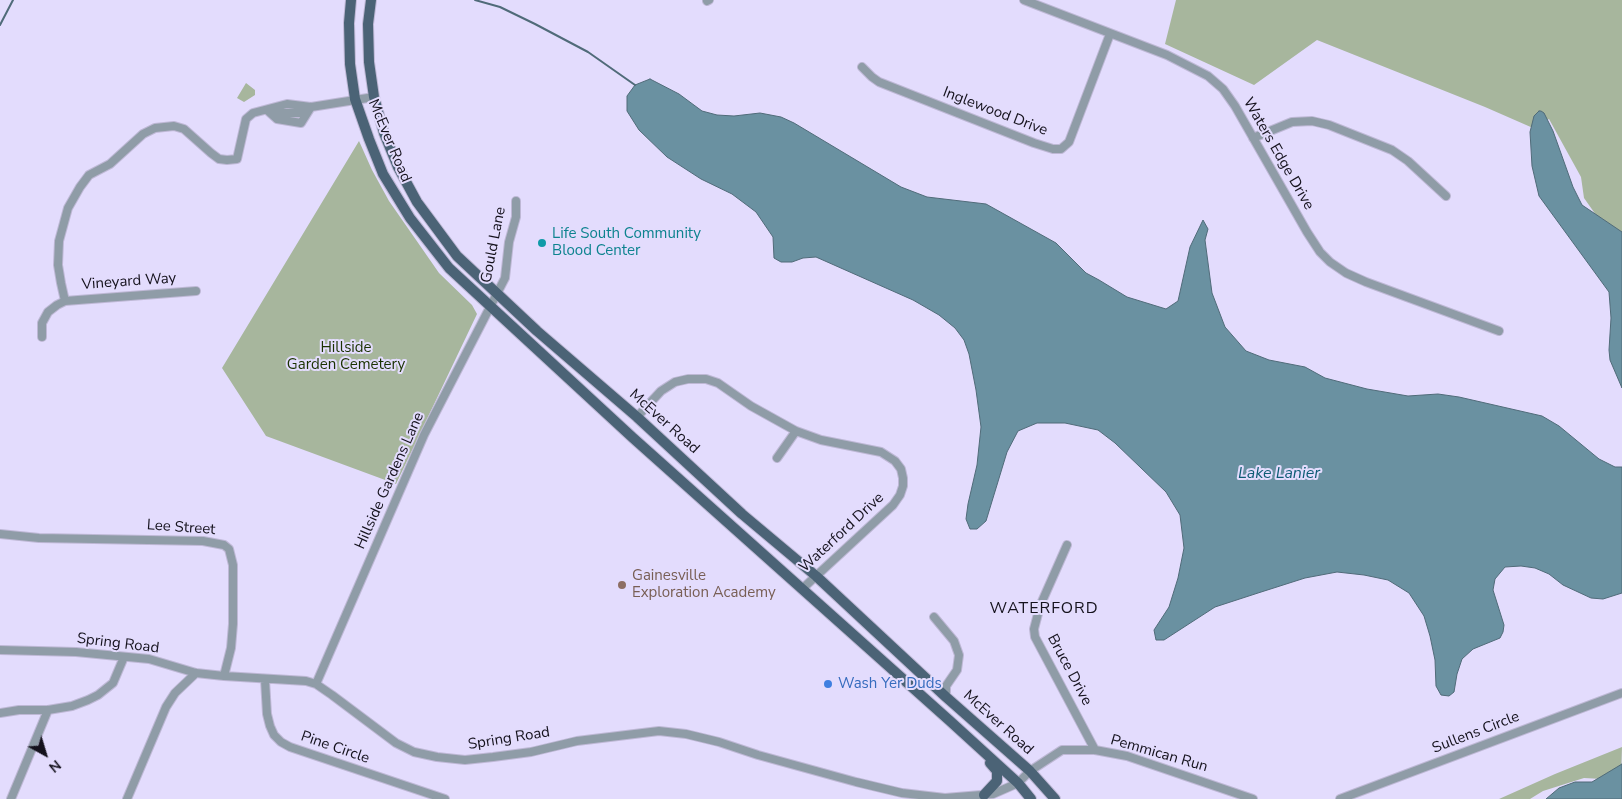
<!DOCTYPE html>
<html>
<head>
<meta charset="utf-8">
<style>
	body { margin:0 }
	#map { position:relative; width:1622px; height:799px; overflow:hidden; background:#e3dcfd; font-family:"Nunito Sans",sans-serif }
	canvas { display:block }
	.north { position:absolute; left:20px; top:729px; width:50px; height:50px; -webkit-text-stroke:4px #e3dcfd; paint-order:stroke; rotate:141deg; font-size:14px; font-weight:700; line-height:20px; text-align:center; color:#15121d }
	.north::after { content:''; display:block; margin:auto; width:18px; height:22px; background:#15121d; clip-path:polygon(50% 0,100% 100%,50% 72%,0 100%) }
</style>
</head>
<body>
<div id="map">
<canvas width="1622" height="799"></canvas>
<div class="north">N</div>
</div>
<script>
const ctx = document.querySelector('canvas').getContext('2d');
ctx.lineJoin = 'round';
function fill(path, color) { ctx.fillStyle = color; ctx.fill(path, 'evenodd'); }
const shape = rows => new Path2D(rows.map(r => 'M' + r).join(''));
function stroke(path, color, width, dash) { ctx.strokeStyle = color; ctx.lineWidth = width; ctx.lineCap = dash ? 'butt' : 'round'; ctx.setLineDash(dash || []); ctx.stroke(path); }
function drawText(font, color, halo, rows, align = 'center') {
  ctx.font = font + ' "Nunito Sans",sans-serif'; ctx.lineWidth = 4; ctx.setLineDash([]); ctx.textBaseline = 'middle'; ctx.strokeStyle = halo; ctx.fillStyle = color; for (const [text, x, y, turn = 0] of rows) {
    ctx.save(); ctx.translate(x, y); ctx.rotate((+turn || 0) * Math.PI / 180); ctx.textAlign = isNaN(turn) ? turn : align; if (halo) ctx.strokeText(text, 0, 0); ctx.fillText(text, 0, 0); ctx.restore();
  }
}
fill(shape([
	[1176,0,1622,0,1622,242,1608,232,1584,198,1581,177,1549,119,1533,128,1485,107,1317,40,1254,85,1165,44],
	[246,83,255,90,255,95,244,102,237,98],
	[359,141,372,170,389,201,439,273,472,305,477,314,396,484,266,436,222,368],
	[1622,747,1621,780,1584,778,1543,791,1530,799,1499,799,1555,774]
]), '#a7b69d');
const water = shape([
	[650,79,679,94,702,111,717,115,734,116,760,113,781,117,794,123,901,187,927,197,986,204,1056,243,1086,273,1099,280,1127,297,1166,309,1178,301,1190,247,1203,220,1208,229,1205,240,1212,293,1225,327,1246,351,1269,360,1305,367,1325,378,1367,389,1408,396,1438,394,1459,397,1542,416,1559,426,1599,459,1615,467,1622,467,1622,593,1603,599,1591,598,1563,585,1549,574,1535,568,1521,566,1505,567,1495,579,1493,590,1504,625,1503,632,1500,638,1473,649,1462,659,1457,674,1454,692,1449,696,1441,695,1436,686,1435,660,1430,636,1424,616,1409,593,1388,580,1364,575,1337,572,1305,578,1258,593,1215,607,1164,640,1156,640,1154,630,1169,607,1178,578,1184,548,1180,515,1166,492,1115,443,1098,430,1065,423,1037,423,1018,431,1007,452,986,521,977,529,970,529,966,519,968,504,977,465,981,427,976,390,969,354,964,340,955,328,939,315,913,300,816,257,803,258,792,262,781,262,774,258,773,237,756,212,732,194,701,179,667,157,639,130,627,111,627,96,635,85,650,79],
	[1539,111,1541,111,1544,113,1553,131,1573,187,1582,205,1622,232,1622,388,1610,360,1609,350,1611,318,1609,292,1539,196,1532,166,1530,132,1534,116,1539,111],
	[1622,764,1622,799,1546,799,1559,788,1575,782,1592,782,1622,764]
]);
fill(water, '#6a91a1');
stroke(water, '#506b79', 1);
stroke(shape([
	[475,0,500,7,535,24,588,52,635,85],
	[0,25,13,0]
]), '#506b79', 2);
const minor = shape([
	[1024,0,1167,55,1208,76,1223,89,1235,106,1307,232,1320,252,1330,262,1346,273,1366,282,1499,331],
	[707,1,709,0],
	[862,67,872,77,879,82,1034,143,1053,149,1061,149,1069,142,1110,34],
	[267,110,277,119,301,123,311,107],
	[269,110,283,113,307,113],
	[1253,138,1292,122,1312,121,1329,125,1392,150,1408,161,1446,196],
	[196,291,65,301,61,283,58,265,59,241,68,208,80,187,89,175,110,164,143,134,155,128,174,126,184,129,211,153,219,159,227,160,237,159,246,119,253,113,287,104,311,107,374,97],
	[42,337,42,323,48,312,57,305,65,301],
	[637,417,661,391,675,382,688,379,706,379,718,383,751,406,796,431,821,440,881,452,895,461,901,469,903,478,903,486,900,495,893,505,802,589],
	[777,458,796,431],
	[0,534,39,538,203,541,224,545,229,549,233,565,233,624,231,648,224,676],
	[1067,545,1040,606,1034,629,1035,637,1095,750],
	[934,617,954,641,959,655,957,670,946,686,946,697],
	[0,650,76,652,149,659,196,673,224,676,306,681,316,684,332,695,396,743,414,752,437,757,465,760,493,757,531,752,577,741,659,731,686,734,719,742,758,755,856,782,902,793,945,798,993,794,1018,783,1030,771,1062,750,1095,750,1127,756,1253,799],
	[265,680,267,714,270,726,274,735,281,742,290,747,445,799],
	[316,684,424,435,505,278,509,242,516,217,516,201],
	[0,713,19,710,48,710,72,706,88,700,98,695,113,683,124,657],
	[11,799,48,710],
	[127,799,166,707,175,693,196,673],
	[1340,799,1622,693]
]);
const major = shape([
	[351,0,349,23,350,64,355,99,369,139,383,174,410,218,449,268,632,437,950,721,1018,783,1031,799],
	[371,0,368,24,369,62,374,97,384,133,398,167,417,202,457,256,537,331,637,417,742,514,816,576,946,697,1030,771,1055,799],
	[984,795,997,781,997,771,990,763]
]);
stroke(minor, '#beb8d5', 10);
stroke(major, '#beb8d5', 12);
stroke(minor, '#8f9ca7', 8);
stroke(major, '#4b6376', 10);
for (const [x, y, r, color] of [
	[542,243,5,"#0f9aa8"],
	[622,585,5,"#8d6e63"],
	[828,684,5,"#3f7fe0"]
]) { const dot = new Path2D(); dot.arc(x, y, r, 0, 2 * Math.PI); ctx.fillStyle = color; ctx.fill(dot); stroke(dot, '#e3dcfd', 2); }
drawText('15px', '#15121d', '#e3dcfd', [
	["Inglewood Drive",995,112,21],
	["McEver Road",389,141,67],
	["Waters Edge Drive",1278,154,60],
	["Gould Lane",494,245,-79],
	["Vineyard Way",129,282,-4],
	["McEver Road",664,422,42],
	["Hillside Gardens Lane",390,481,-66],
	["Lee Street",181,528,4],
	["Waterford Drive",842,533,-43],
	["Spring Road",118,644,7],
	["Bruce Drive",1069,670,62],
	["McEver Road",998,723,42],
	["Sullens Circle",1476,733,-21],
	["Spring Road",509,739,-9],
	["Pine Circle",335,748,19],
	["Pemmican Run",1159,754,16]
]);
drawText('15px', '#0d838f', '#e3dcfd', [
	["Life South Community",552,234],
	["Blood Center",552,251]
], 'left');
drawText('15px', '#1a3201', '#e3dcfd', [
	["Hillside",346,348],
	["Garden Cemetery",346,365]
]);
drawText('15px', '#785e54', '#e3dcfd', [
	["Gainesville",632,576],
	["Exploration Academy",632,593]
], 'left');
drawText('15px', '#366cbe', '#e3dcfd', [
	["Wash Yer Duds",838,684]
], 'left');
drawText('italic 16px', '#0d5c74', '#e3dcfd', [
	["Lake Lanier",1279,474]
]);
ctx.letterSpacing = '1px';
drawText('16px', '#15121d', '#e3dcfd', [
	["WATERFORD",1044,609]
]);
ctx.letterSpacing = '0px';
</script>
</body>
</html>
